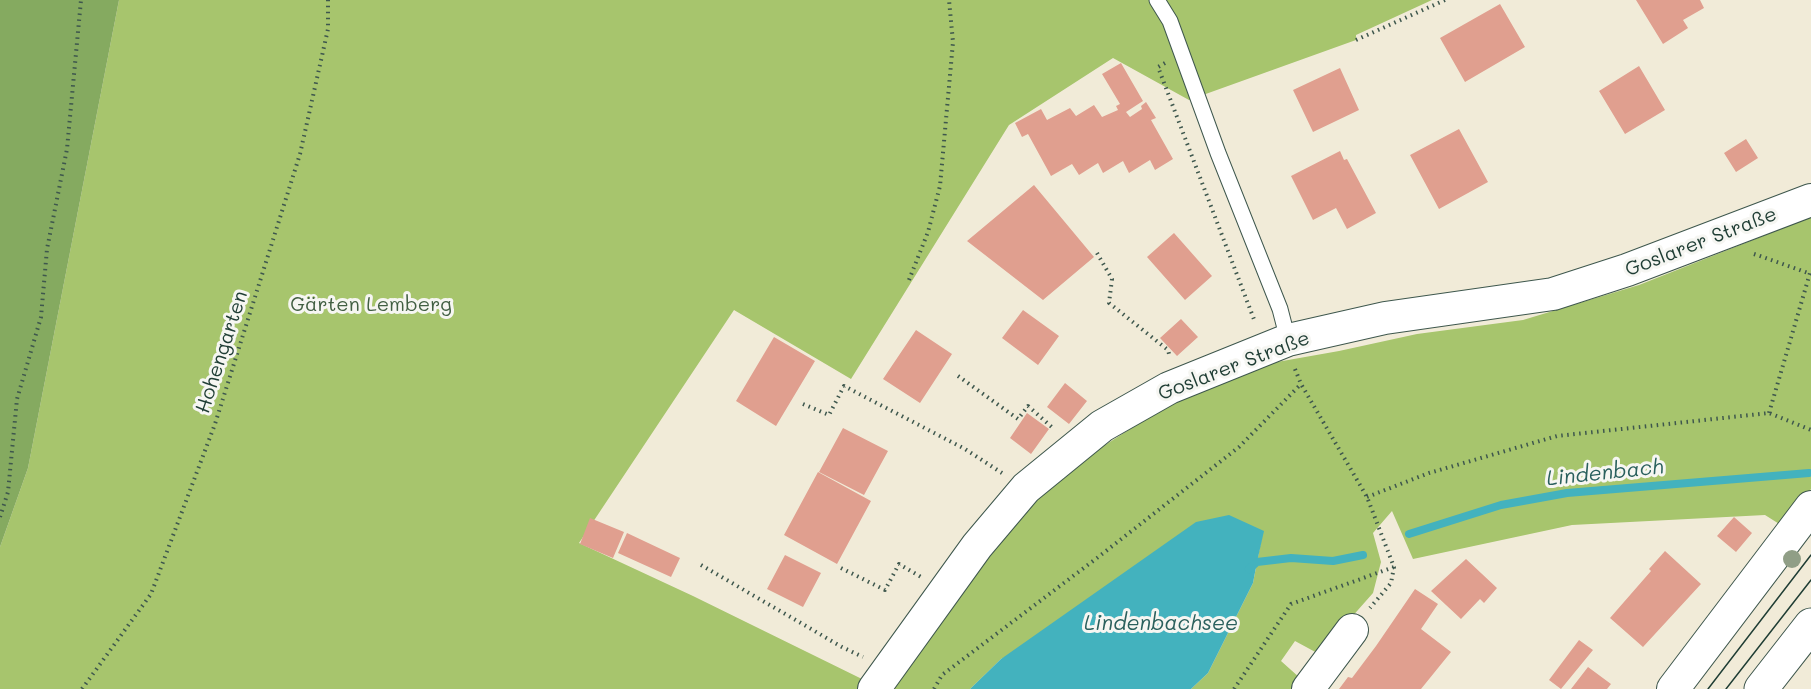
<!DOCTYPE html>
<html>
<head>
<meta charset="utf-8">
<style>
	body { margin:0 }
	canvas { display:block; background:#f1ebd8 }
</style>
</head>
<body>
<canvas width="1811" height="689"></canvas>
<script>
const ctx = document.querySelector('canvas').getContext('2d');
ctx.lineJoin = 'round';
function fill(path, color) { ctx.fillStyle = color; ctx.fill(path, 'evenodd'); }
const shape = rows => new Path2D(rows.map(r => 'M' + r).join(''));
function stroke(path, color, width, dash) { ctx.strokeStyle = color; ctx.lineWidth = width; ctx.lineCap = dash ? 'butt' : 'round'; ctx.setLineDash(dash || []); ctx.stroke(path); }
function drawText(font, color, halo, rows, align = 'center') {
  ctx.font = font + ' Mali,sans-serif'; ctx.lineWidth = 6; ctx.setLineDash([]); ctx.textBaseline = 'middle'; ctx.strokeStyle = halo; ctx.fillStyle = color; for (const [text, x, y, turn = 0] of rows) {
    ctx.save(); ctx.translate(x, y); ctx.rotate((+turn || 0) * Math.PI / 180); ctx.textAlign = isNaN(turn) ? turn : align; if (halo) ctx.strokeText(text, 0, 0); ctx.fillText(text, 0, 0); ctx.restore();
  }
}
fill(shape([
	[119,0,1432,0,1356,35,1356,40,1189,100,1113,58,1009,125,851,379,734,310,579,543,693,596,864,680,859,689,0,689,0,547,28,468],
	[1811,217,1811,489,1784,527,1765,515,1572,525,1413,559,1392,511,1373,533,1381,562,1373,593,1319,654,1295,641,1281,661,1300,678,1292,689,1191,689,1208,673,1253,583,1263,531,1001,659,970,689,885,689,1032,492,1197,386,1260,365,1339,351,1417,334,1523,320,1639,285]
]), '#a7c56d');
fill(shape([
	[0,0,119,0,28,468,0,547]
]), '#85aa60');
fill(shape([
	[1229,515,1264,531,1257,562,1253,583,1208,673,1191,689,970,689,1001,659,1196,522]
]), '#43b2be');
stroke(shape([
	[1409,534,1501,505,1567,493,1809,473],
	[1249,569,1257,562,1291,558,1333,561,1363,555]
]), '#43b2be', 8);
fill(shape([
	[1636,0,1700,0,1704,8,1683,20,1688,28,1663,44],
	[1500,4,1525,47,1465,82,1440,38],
	[1121,63,1143,101,1126,112,1130,117,1142,109,1141,106,1146,102,1156,118,1151,120,1173,159,1155,170,1150,160,1129,173,1123,161,1103,173,1098,163,1079,175,1072,164,1051,176,1028,134,1022,137,1015,123,1041,109,1047,120,1070,108,1076,116,1094,105,1102,117,1118,110,1116,106,1120,104,1102,74],
	[1639,66,1665,110,1625,134,1599,91],
	[1340,68,1359,110,1313,132,1293,90],
	[1459,129,1488,182,1439,209,1410,155],
	[1746,139,1758,158,1736,172,1724,153],
	[1340,151,1344,160,1347,159,1376,213,1347,229,1336,208,1313,220,1291,176],
	[1034,185,1094,257,1043,300,967,241],
	[1174,233,1212,276,1185,300,1147,257],
	[1023,310,1059,336,1038,365,1002,338],
	[1181,319,1198,337,1177,356,1160,338],
	[916,330,952,354,920,403,883,379],
	[774,337,815,361,776,426,736,401],
	[1065,383,1087,401,1069,424,1047,407],
	[1027,413,1049,429,1031,454,1010,438],
	[843,428,888,451,864,495,819,472],
	[818,472,871,501,837,564,784,535],
	[1734,517,1752,533,1736,552,1717,536],
	[590,518,624,532,613,558,580,544],
	[627,533,680,558,671,577,618,553],
	[1665,551,1701,584,1643,647,1610,618,1651,571,1649,569],
	[785,555,821,573,803,607,767,589],
	[1466,559,1497,588,1484,603,1480,599,1461,619,1431,591],
	[1415,589,1438,604,1421,629,1451,652,1421,689,1339,689,1348,677,1352,678,1376,646],
	[1579,640,1593,650,1561,689,1549,680],
	[1588,667,1611,684,1607,689,1571,689]
]), '#e09f8f');
const lane = shape([
	[1157,0,1170,21,1218,153,1280,309,1288,340]
]);
const street = shape([
	[874,689,977,546,1026,488,1102,426,1169,388,1288,340,1385,318,1553,294,1627,270,1811,200],
	[1308,689,1352,630],
	[1673,689,1811,507]
]);
const secondary = shape([
	[1761,689,1811,625]
]);
stroke(lane, '#3e574d', 17);
stroke(street, '#3e574d', 34);
stroke(secondary, '#3e574d', 35);
stroke(shape([
	[1356,40,1445,0],
	[1165,63,1158,67,1255,322],
	[1097,253,1112,279,1109,303,1168,350,1170,358],
	[1754,254,1811,274],
	[909,280,928,232,940,186,953,42,949,0],
	[1295,369,1301,384,1367,497,1394,567,1391,583,1370,608],
	[958,376,1018,419,1028,406,1054,429],
	[803,404,829,415,844,386,965,449,1002,473],
	[1769,413,1810,273],
	[1367,497,1429,473,1557,436,1769,413,1811,430],
	[0,517,8,492,17,399,41,317,47,249,67,149,81,0],
	[701,565,842,647,863,657],
	[841,568,885,590,899,564,921,577],
	[82,689,151,594,215,424,300,154,328,29,328,0],
	[934,689,942,675,1097,558,1239,447,1301,384],
	[1234,689,1291,604,1394,567]
]), '#3e574d', 4, [1.5, 4.5]);
stroke(lane, '#fff', 15);
stroke(street, '#fff', 32);
stroke(secondary, '#fff', 33);
stroke(shape([
	[1708,689,1811,555],
	[1726,689,1811,580]
]), '#1f3d34', 1.5);
ctx.fillStyle = '#909e86';
for (const [x, y] of [
	[1792,559]
]) { ctx.beginPath(); ctx.arc(x, y, 9, 0, 2 * Math.PI); ctx.fill(); }
drawText('20px', '#1f3d34', '#f6f6f2', [
	["Goslarer Straße",1701,242,-21],
	["Hohengarten",222,352,-72],
	["Goslarer Straße",1234,366,-21]
]);
drawText('20px', '#415f42', '#f6f6f2', [
	["Gärten Lemberg",371,305]
]);
drawText('italic 21px', '#2a605d', '#f6f6f2', [
	["Lindenbach",1605,473,-6],
	["Lindenbachsee",1161,624]
]);
</script>
</body>
</html>
